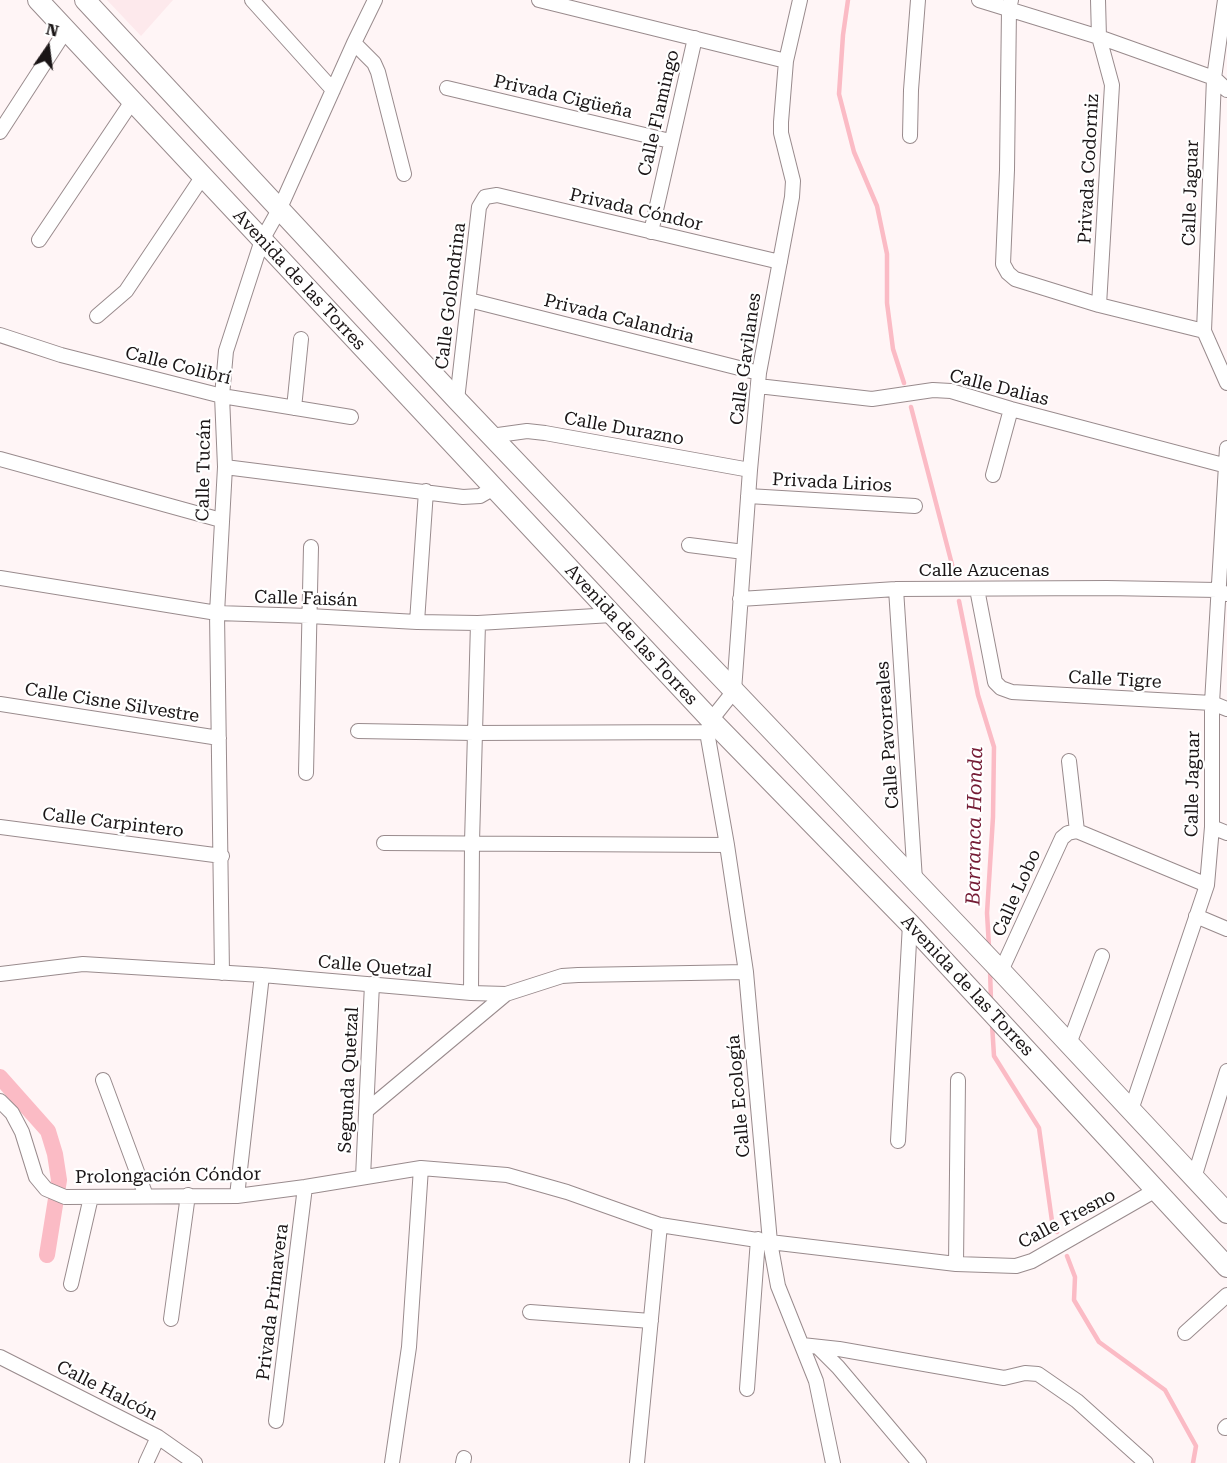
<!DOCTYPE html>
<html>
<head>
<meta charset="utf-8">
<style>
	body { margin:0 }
	#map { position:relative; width:1227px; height:1463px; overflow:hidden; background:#fff5f6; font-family:"Roboto Serif",serif }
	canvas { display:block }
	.north { position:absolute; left:18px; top:18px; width:60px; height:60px; -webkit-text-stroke:4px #fff; paint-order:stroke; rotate:14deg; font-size:16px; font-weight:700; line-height:24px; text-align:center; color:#1a1516 }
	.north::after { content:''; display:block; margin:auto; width:21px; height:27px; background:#1a1516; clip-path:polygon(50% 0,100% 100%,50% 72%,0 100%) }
</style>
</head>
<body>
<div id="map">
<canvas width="1227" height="1463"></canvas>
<div class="north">N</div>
</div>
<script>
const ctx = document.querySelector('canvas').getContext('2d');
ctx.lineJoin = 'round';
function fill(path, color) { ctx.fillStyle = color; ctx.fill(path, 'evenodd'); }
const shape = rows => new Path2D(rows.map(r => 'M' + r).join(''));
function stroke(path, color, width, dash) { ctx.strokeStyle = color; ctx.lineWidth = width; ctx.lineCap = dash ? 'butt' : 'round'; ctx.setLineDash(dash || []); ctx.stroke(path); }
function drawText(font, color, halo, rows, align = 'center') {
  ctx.font = font + ' "Roboto Serif",serif'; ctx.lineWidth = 4.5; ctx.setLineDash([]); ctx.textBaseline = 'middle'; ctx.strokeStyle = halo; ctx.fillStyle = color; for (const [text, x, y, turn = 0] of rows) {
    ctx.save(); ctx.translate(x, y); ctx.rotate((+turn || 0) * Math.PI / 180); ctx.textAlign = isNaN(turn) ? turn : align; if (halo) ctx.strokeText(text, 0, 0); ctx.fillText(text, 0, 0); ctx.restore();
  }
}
fill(shape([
	[107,0,173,0,141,36]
]), '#fde9ec');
stroke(shape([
	[848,0,843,35,839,94,854,152,877,206,887,254,887,303,893,349,904,383],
	[911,407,955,576],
	[959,601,978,695,994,747,993,817,987,913,989,947],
	[990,970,991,1001],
	[992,1024,994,1056,1039,1128,1052,1221,1057,1232],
	[1067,1256,1075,1277,1074,1300,1099,1342,1165,1390,1196,1446,1193,1463]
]), '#fbbbc5', 4.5);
stroke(shape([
	[0,1077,48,1131,55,1154,59,1180,47,1255]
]), '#fbbbc5', 16);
const minor = shape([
	[252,0,333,90],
	[539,0,786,61],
	[800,0,786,61,781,122,781,133,793,181,792,197,759,373,750,470,734,691,711,720,707,732,727,845,746,972,770,1242,778,1286,816,1381,833,1463],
	[979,0,1099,37,1214,78,1227,90],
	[1011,0,1009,9,1007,170,1003,264,1008,273,1015,279,1099,305,1204,331],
	[1098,0,1099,37,1112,85,1099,305],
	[1225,0,1214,78,1204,331,1227,383],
	[354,43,374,63,378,72,404,174],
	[447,88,670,141],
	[0,132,66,30],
	[910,136,911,90,918,0],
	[651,232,695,38],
	[39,240,133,100],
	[469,300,759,373],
	[97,316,126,291,203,176],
	[0,335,61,355,222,396,351,417],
	[758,386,872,399,933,390,951,391,1011,409,1227,466],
	[457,400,479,207,485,197,497,195,780,262],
	[294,408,301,339],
	[491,436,527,431,545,433,750,470],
	[0,459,221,520],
	[225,467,463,497,480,496,494,488],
	[993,475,1011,409],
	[748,496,915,506],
	[689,545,744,552],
	[0,578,217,613,309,616,417,622,478,623,612,615],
	[896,589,915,880],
	[977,589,995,682,1001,688,1012,692,1212,703,1227,709],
	[740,599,896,589,1107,588,1217,590,1227,594],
	[417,622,426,491],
	[0,704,219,738],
	[358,731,474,733,707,732],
	[1069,761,1077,831],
	[306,773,311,547],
	[0,827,222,856],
	[1212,827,1227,833],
	[384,843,727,845],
	[1196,916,1227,929],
	[1001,971,1062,838,1068,833,1077,831,1207,885],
	[222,973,217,613,225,467,222,396,226,351,262,240,280,208,354,43,375,0],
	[0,974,83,964,262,975,471,993,506,994,562,976,578,975,746,972],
	[471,993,472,842,478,623],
	[1069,1044,1102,956],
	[103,1080,146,1196],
	[0,1101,12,1113,22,1132,36,1177,46,1189,65,1197,237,1196,305,1187,421,1168,507,1175,567,1192,660,1225,770,1242,956,1264,1016,1266,1032,1261,1156,1190],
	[1131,1110,1207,885,1212,827,1212,703,1227,448],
	[366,1111,506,994],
	[898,1141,910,924],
	[363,1177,372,984],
	[1194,1178,1227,1071],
	[237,1196,262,975],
	[956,1264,958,1080],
	[71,1284,91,1197],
	[530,1312,651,1321],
	[171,1319,188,1195],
	[1185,1333,1227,1295],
	[802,1345,839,1349,1004,1378,1025,1373,1038,1374,1077,1401,1146,1463],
	[818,1347,838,1367,919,1463],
	[0,1357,158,1437,195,1463],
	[747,1389,758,1239],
	[276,1421,305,1187],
	[1225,1428,1227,1426],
	[146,1463,158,1437],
	[392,1463,409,1347,421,1168],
	[463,1463,464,1458],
	[637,1463,660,1225]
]);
const secondary = shape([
	[38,0,711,720,910,924,1227,1267],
	[85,0,457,400,1001,971,1227,1213]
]);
stroke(minor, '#998b8d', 16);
stroke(secondary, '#998b8d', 22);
stroke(minor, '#fff', 14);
stroke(secondary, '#fff', 20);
drawText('18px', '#1a1516', '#fff', [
	["Privada Cigüeña",563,97,13],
	["Calle Flamingo",659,113,-77],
	["Privada Codorniz",1089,169,-87],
	["Calle Jaguar",1191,193,-88],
	["Privada Cóndor",636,210,13],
	["Avenida de las Torres",299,280,47],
	["Calle Golondrina",451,296,-83],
	["Privada Calandria",619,319,14],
	["Calle Gavilanes",746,359,-82],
	["Calle Colibrí",178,366,14],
	["Calle Dalias",999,388,14],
	["Calle Durazno",624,429,10],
	["Calle Tucán",204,470,-89],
	["Privada Lirios",832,483,3],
	["Calle Azucenas",984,571],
	["Calle Faisán",306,599,2],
	["Avenida de las Torres",631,635,47],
	["Calle Tigre",1115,680,3],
	["Calle Cisne Silvestre",112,703,9],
	["Calle Pavorreales",888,735,-94],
	["Calle Jaguar",1193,784,-89],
	["Calle Carpintero",113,823,7],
	["Calle Lobo",1017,893,-66],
	["Calle Quetzal",375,967,5],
	["Avenida de las Torres",967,986,47],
	["Segunda Quetzal",349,1080,-87],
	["Calle Ecología",739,1096,-95],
	["Prolongación Cóndor",168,1176,-1],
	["Calle Fresno",1067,1219,-28],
	["Privada Primavera",273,1302,-83],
	["Calle Halcón",107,1391,27]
]);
drawText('italic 20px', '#741b34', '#fff', [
	["Barranca Honda",975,826,-89]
]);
</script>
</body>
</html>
